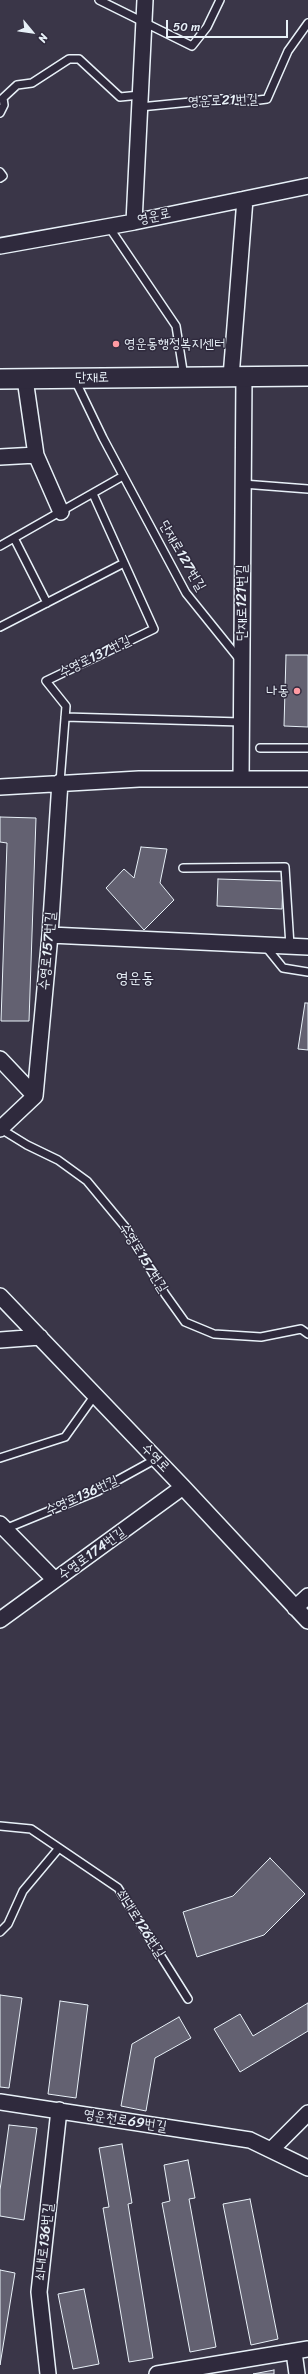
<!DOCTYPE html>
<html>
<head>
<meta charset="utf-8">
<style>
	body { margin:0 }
	#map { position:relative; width:308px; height:2374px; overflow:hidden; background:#3a3648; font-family:Sriracha,sans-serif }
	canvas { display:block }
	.north { position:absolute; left:12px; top:12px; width:40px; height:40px; -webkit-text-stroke:3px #2f2a3d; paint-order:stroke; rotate:119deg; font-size:11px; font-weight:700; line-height:16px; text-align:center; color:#e8f1f8 }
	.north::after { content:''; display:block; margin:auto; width:14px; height:18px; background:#e8f1f8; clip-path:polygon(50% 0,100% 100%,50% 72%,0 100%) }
	.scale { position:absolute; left:166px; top:20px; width:122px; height:18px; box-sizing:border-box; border:2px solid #e8f1f8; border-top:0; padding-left:5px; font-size:12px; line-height:14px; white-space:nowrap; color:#e8f1f8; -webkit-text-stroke:3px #2f2a3d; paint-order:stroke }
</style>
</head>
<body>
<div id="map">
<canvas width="308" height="2374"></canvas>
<div class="north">N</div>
<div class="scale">50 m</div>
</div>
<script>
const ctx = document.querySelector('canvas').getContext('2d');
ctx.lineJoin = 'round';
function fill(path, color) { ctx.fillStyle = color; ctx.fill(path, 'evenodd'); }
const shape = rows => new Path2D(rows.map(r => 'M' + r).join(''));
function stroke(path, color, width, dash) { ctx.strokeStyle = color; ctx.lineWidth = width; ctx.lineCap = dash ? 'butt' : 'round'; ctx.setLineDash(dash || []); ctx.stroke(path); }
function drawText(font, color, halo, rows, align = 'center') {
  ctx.font = font + ' Sriracha,"Poor Story",sans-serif'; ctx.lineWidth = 3; ctx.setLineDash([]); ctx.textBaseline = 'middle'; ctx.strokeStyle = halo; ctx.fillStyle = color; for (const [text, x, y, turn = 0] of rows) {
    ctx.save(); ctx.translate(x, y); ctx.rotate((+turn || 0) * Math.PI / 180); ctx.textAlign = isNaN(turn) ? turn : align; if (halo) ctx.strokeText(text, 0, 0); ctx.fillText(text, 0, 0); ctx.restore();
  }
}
const building = shape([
	[286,655,308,655,308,727,284,726,286,655],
	[0,817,36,818,29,1021,1,1021,7,843,0,842,0,817],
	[141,847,167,849,160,883,174,900,144,930,106,888,124,869,134,878,141,847],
	[218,879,283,881,282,909,217,906,218,879],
	[305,1003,308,1003,308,1050,298,1049,305,1003],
	[270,1858,305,1894,264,1935,197,1957,183,1912,233,1896,270,1858],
	[0,1995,22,1998,9,2088,0,2087,0,1995],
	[60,2001,88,2005,76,2098,48,2094,60,2001],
	[308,2003,308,2031,240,2072,214,2029,240,2014,253,2036,308,2003],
	[179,2017,191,2038,155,2058,146,2111,121,2106,132,2044,179,2017],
	[9,2125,37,2128,24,2220,0,2216,0,2190,9,2125],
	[122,2144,132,2203,128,2204,153,2358,129,2362,103,2208,109,2207,99,2148,122,2144],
	[188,2160,195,2198,189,2199,216,2347,190,2352,162,2203,170,2201,164,2165,188,2160],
	[250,2199,278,2339,251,2345,223,2204,250,2199],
	[0,2270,15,2273,0,2365,0,2270],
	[84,2289,99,2364,73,2369,58,2294,84,2289],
	[274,2370,274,2374,253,2374,274,2370]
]);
fill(building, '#636171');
stroke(building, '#e8f1f8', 1);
const service = shape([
	[99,0,192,46,207,27,220,0],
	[140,107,221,99,251,101,267,99,288,51,308,23],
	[0,113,4,105,3,98,17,85,32,83,69,59,79,59,120,97,140,95],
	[0,172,3,176,0,178],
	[109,227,176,326,184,377],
	[75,380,103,438,186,593,240,660],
	[243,484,308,489],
	[14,538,47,603],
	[0,546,123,476],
	[0,627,124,563],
	[65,717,241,722],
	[260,748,308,748],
	[60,782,66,706,46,681,154,629,93,494],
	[183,868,285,867,290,946],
	[266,947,283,968,308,972],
	[1,1129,27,1145,58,1160,87,1181,126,1228,165,1294,185,1322,214,1334,261,1337,301,1329,308,1334],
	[0,1458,65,1437,95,1395],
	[5,1529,98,1491,156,1459],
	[0,1826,31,1829,118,1888,188,1999],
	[0,1932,8,1924,23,1891,59,1848]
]);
const minor = shape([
	[134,222,145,0],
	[0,246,134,222,308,186],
	[231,377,245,199],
	[25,379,36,455,61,512],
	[0,457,36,455],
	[241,779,244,376],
	[0,787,139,779,308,779],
	[50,935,308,947],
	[0,1059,35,1096],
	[0,1129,35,1096,50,935,60,782],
	[0,1296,183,1487,308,1621],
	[0,1340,40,1337],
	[0,1524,55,1580],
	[295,1608,308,1596],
	[0,1620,183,1487],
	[0,2102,250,2140,308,2168],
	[271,2150,308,2113],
	[294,2352,297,2374],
	[48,2374,39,2292,59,2110],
	[157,2374,308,2349]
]);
const tertiary = shape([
	[0,379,308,376]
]);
stroke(service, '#e8f1f8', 10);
stroke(minor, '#e8f1f8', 18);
stroke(tertiary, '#e8f1f8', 22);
stroke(service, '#2f2a3d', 7);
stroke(minor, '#2f2a3d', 15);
stroke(tertiary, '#2f2a3d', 19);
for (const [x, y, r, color] of [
	[116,344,4,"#ff9aa2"],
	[297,691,4,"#ff9aa2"]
]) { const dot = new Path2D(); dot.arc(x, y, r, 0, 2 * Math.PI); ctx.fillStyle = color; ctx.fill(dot); stroke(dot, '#2f2a3d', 1.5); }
drawText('14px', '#e8f1f8', '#2f2a3d', [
	["영운로21번길",223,101,-2],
	["영운로",154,217,-12],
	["단재로",92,378,-1],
	["단재로127번길",182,556,60],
	["단재로121번길",242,603,-90],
	["수영로137번길",95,657,-26],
	["수영로157번길",48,951,-85],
	["수영로157번길",143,1258,58],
	["수영로",155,1458,46],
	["수영로136번길",82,1496,-24],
	["수영로174번길",92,1554,-36],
	["쇠내로126번길",140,1924,57],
	["영운천로69번길",125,2121,9],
	["쇠내로136번길",45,2242,-84]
]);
drawText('14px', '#e8f1f8', '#2f2a3d', [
	["영운동행정복지센터",124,344],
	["나동",289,691,"right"]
], 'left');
drawText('16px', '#e8f1f8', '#2f2a3d', [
	["영운동",135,979]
]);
</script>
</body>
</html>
